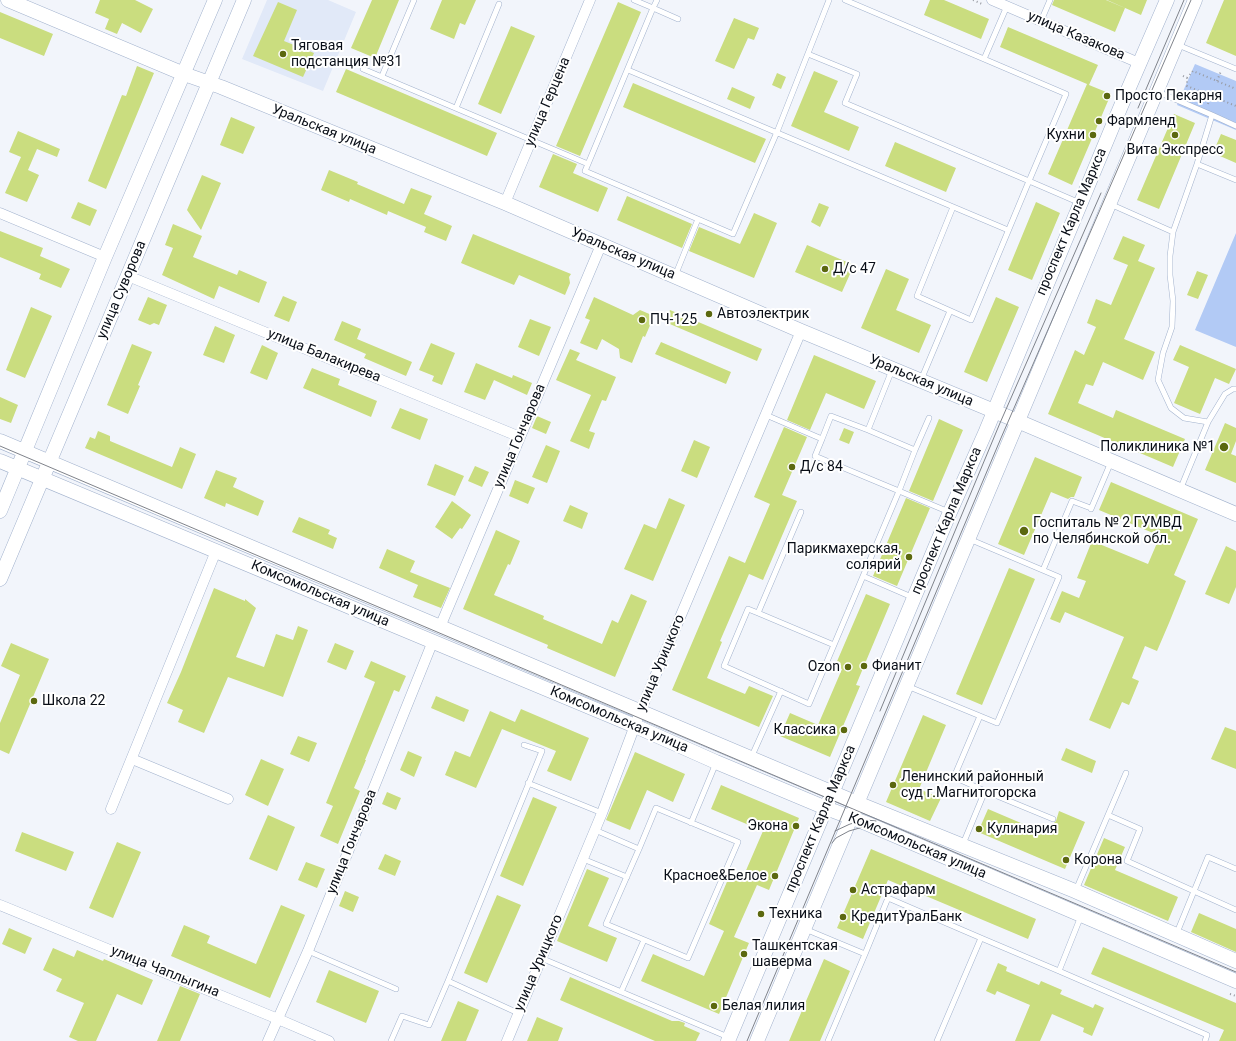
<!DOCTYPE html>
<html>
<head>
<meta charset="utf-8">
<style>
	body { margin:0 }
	canvas { display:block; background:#f2f5fb }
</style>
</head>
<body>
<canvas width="1236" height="1041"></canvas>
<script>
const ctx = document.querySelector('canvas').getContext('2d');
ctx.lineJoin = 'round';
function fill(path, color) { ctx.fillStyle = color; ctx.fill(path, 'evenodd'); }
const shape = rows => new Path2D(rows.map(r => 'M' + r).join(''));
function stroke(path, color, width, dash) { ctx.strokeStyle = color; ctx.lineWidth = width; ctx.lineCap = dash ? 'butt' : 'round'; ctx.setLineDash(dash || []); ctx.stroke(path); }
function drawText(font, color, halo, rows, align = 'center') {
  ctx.font = font + ' Roboto,sans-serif'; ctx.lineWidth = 4; ctx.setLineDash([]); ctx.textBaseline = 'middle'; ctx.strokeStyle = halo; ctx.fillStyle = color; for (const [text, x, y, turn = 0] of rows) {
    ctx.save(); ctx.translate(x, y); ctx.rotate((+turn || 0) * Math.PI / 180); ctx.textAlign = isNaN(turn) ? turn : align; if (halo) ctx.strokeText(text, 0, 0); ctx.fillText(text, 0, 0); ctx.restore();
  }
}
fill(shape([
	[267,0,328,0,356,12,323,91,242,59]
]), '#e1e9f8');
fill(shape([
	[1195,64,1236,81,1236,130,1177,105],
	[1236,233,1236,347,1195,330]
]), '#b2caf5');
fill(shape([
	[100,0,135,0,153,9,141,33,122,23,117,34,105,29,109,19,95,13],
	[372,0,399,0,375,58,351,48],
	[442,0,476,0,465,25,460,23,454,39,430,29],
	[930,0,944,0,989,19,981,39,924,15],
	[1054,0,1106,0,1125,8,1115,32,1052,5],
	[1107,0,1147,0,1141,15],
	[1224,0,1236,0,1236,56,1206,43],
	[278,2,297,10,284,41,314,53,303,77,253,56],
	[618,2,641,12,580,156,556,146],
	[0,12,53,34,44,56,0,38],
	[734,18,759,28,754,40,748,38,734,69,715,61],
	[511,26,535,36,501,114,478,104],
	[1008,27,1098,65,1089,85,1111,94,1072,185,1048,174,1087,84,1000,47],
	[137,66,154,73,106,189,88,181,122,95,126,96],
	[346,69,497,133,487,156,336,92],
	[814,71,838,81,824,112,859,127,849,151,791,126],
	[777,73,786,77,781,89,772,85],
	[633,83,766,139,755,163,623,107],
	[732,87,755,97,750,109,727,99],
	[1174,114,1195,123,1159,209,1137,200],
	[231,117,255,127,243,154,220,145],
	[18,131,60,149,57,157,37,149,28,170,39,175,27,202,5,193,21,157,9,152],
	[1221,134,1236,140,1236,163,1213,153],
	[895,142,956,168,946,192,885,166],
	[553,154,577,164,573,173,608,188,598,212,539,187],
	[329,170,358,182,357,184,404,204,411,188,432,196,424,214,452,226,446,241,424,232,426,227,388,211,387,215,350,199,349,202,321,190],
	[202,175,221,183,201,230,187,210],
	[627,196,692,224,682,248,617,220],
	[78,202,97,210,90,226,71,218],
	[1036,202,1060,213,1032,280,1008,270],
	[819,203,829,207,820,227,811,222],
	[754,213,777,223,754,278,689,251,699,227,740,244],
	[173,224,202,236,193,257,237,275,239,270,267,282,259,303,219,286,214,299,162,275,173,248,165,245],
	[0,231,43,248,40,256,70,269,61,288,39,279,41,274,0,257],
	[473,234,571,274,569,277,570,283,565,295,519,275,514,285,461,263],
	[1123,236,1145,245,1138,261,1155,268,1124,339,1155,352,1143,380,1103,362,1093,386,1086,384,1078,403,1113,418,1116,410,1185,439,1173,467,1048,414,1075,350,1084,355,1096,327,1087,323,1096,299,1111,305,1128,265,1113,259],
	[807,245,854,265,842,292,795,272],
	[886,269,909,279,896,310,931,325,919,353,861,328],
	[1197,271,1208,275,1198,299,1187,295],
	[283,296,297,302,289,322,274,316],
	[148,297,167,305,159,325,154,323,150,325,138,320],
	[594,297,633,315,640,310,654,316,645,337,643,336,632,363,620,358,619,349,602,339,597,350,580,343,590,320,585,318],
	[996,297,1019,307,987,382,964,372],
	[31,307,52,316,25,378,6,370],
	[670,310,762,349,757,361,665,322],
	[530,319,551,327,539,356,518,347],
	[342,321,361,329,357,339,412,362,406,376,364,358,366,354,334,340],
	[215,326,235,335,224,363,203,355],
	[661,342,731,372,726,384,655,354],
	[431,343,455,353,442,385,432,381,434,376,419,370],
	[132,344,152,352,138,385,140,386,128,414,107,405],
	[262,345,278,353,267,380,250,373],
	[1180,345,1236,369,1229,384,1215,378,1200,414,1174,403,1189,367,1173,360],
	[570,349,580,353,576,360,616,377,606,401,602,400,589,431,595,433,589,449,570,441,591,395,556,380],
	[814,355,876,381,864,409,826,393,810,430,787,420],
	[476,363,512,378,513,375,532,383,527,395,494,380,485,400,464,392],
	[312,368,340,379,338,385,377,401,371,417,303,388],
	[0,397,18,405,11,423,0,419],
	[400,408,428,419,420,440,391,428],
	[537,416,551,422,546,434,532,428],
	[939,419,963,430,933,501,909,491],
	[1225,423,1236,428,1236,441,1231,454,1236,456,1236,483,1205,470],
	[784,427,807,437,782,495,797,501,763,580,749,574,720,641,722,642,707,678,745,694,749,686,773,696,759,727,672,690,729,556,745,563,770,504,754,497],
	[844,428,854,432,849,444,839,440],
	[98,431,110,436,110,441,172,467,180,447,196,454,182,489,85,448,90,437,95,439],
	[694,440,710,447,697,478,681,471],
	[546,445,560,451,547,483,532,477],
	[1035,457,1082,477,1074,497,1071,497,1068,499,1051,492,1024,555,998,544],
	[435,464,464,476,455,496,427,485],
	[475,466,489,472,482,487,468,481],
	[216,470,237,478,233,487,264,501,258,516,226,503,225,507,204,498],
	[515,480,535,488,528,504,509,496],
	[1111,482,1198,519,1174,575,1186,581,1169,623,1157,651,1145,646,1132,678,1139,681,1129,705,1122,702,1110,729,1089,720,1124,637,1065,612,1060,623,1050,619,1062,591,1079,598,1086,581,1077,578,1092,541,1148,564,1160,536,1099,510],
	[669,498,685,505,653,581,624,569,644,524,656,529],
	[906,498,930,508,897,586,873,576],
	[452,501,471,515,462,529,460,528,452,539,435,527],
	[570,505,588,513,582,529,563,521],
	[299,517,330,530,328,534,337,538,333,549,292,532],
	[496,530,520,541,510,565,508,564,494,595,544,616,543,619,602,644,612,620,618,623,631,594,647,601,615,677,547,648,548,645,463,609],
	[1226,546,1236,551,1236,587,1229,604,1205,594],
	[387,549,415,561,410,572,450,588,441,608,413,597,418,585,379,568],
	[1009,568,1035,579,982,705,956,694],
	[214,588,245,601,245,599,256,608,236,657,264,667,276,634,293,640,298,626,308,630,283,697,228,677,204,733,178,722,183,710,167,703,181,672],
	[866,594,890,604,856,685,860,686,830,757,780,736,790,713,818,725,842,669,835,666],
	[11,643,49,659,9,754,0,750,0,723,20,675,1,666],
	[335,643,354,651,346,670,327,662],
	[371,661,406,676,399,692,394,690,365,760,366,760,354,788,360,791,338,844,320,836,333,806,326,803,375,682,364,677],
	[436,696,469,710,464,722,431,708],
	[521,709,589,738,571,781,547,771,556,751,502,729,476,788,445,775,455,751,470,757,490,711,515,722],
	[923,715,946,725,919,789,941,798,930,821,886,802],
	[1225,727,1236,731,1236,769,1211,759],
	[298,736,317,743,309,762,290,754],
	[1066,748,1096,761,1092,773,1061,760],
	[408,751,422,757,414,777,400,770],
	[635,752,685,774,673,802,647,790,630,830,606,820],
	[261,759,284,769,268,806,245,795],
	[721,785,799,818,769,890,757,885,734,937,749,943,719,1014,641,981,653,954,704,976,724,931,709,924,729,877,741,882,763,831,711,809],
	[387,792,401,798,396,810,382,804],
	[533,797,557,807,523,886,500,876],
	[988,809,1049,835,1054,823,1056,821,1059,811,1085,822,1065,869,978,832],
	[268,815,295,827,277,871,249,859],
	[22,832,74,852,66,871,15,851],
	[1104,838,1125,847,1115,870,1178,897,1168,921,1084,885],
	[117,842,141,852,113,918,89,908],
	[871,849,1036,919,1028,939,888,880,863,939,837,928],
	[385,854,401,861,395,876,378,869],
	[306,862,325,869,317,888,298,880],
	[587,869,609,878,588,926,617,938,607,962,557,941],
	[345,891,359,897,353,912,339,906],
	[497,895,521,905,487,983,464,973],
	[281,905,305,915,270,998,171,956,184,925,210,936,207,943,256,964],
	[1199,913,1236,929,1236,952,1191,932],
	[9,928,32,938,25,954,2,944],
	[1103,947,1236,1003,1236,1041,1219,1041,1224,1030,1091,974],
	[53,948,74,957,77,950,103,961,104,959,153,980,142,1005,117,994,96,1041,78,1041,69,1037,84,1003,56,991,62,979,43,970],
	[824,959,850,971,820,1041,789,1041],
	[998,963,1007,967,1006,971,1039,985,1041,981,1062,990,1060,994,1093,1008,1095,1004,1104,1008,1092,1036,1083,1032,1084,1028,1052,1014,1040,1041,1015,1041,1030,1005,997,991,995,995,986,991],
	[329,970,379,991,366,1023,316,1002],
	[570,977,672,1021,679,1021,685,1023,684,1026,700,1033,696,1041,655,1041,560,1000],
	[180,986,200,994,180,1041,157,1041],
	[458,1001,479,1010,466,1041,441,1041],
	[537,1017,563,1028,558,1041,527,1041]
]), '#cadd7f');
const lane = shape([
	[657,0,653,8,678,19],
	[845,0,984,59,1007,6],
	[1041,21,1050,0],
	[1178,45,1236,69],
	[808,54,857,74,845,103,1029,181,971,320,917,296,953,207],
	[984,59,1066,94,1029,181,1080,203],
	[363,69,588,164,585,171,733,234,777,132,829,0],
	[628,70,1008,230],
	[382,76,414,0],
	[1158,92,1212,115,1197,164,1236,180],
	[456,108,499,4],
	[1212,115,1236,126],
	[588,164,653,8,634,0],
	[1110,204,1173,232,1197,164],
	[1173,232,1170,256,1170,275,1173,301,1172,327,1163,353,1158,380,1171,408,1184,418,1208,422],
	[675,276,698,219],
	[921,380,950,311],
	[766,415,822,439,831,416,868,430,892,370],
	[822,439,815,456,899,491,915,450,868,430],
	[915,450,929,418],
	[1180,490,1208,422,1225,394,1233,389,1236,389],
	[1091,509,1111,462],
	[801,512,758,613,748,609,724,666,809,704,899,491,949,512],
	[969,539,1059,577,997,723,980,716],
	[1043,570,1072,501,1088,507],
	[863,576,914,598],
	[758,613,834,645],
	[907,686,980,716,954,777,985,791,963,844],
	[751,758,781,691],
	[528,783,602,813],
	[985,791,1053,819],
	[1108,815,1126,773],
	[691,823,716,763],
	[595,830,639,849,656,808,738,842,688,958,606,924,639,849],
	[583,859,627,877],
	[1076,890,1108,815,1140,829,1127,861,1236,910],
	[1081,916,1059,971,1207,1035,1205,1041],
	[805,929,865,954,888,898,981,938],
	[1176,935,1208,857,1236,869],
	[308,951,396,989],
	[541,958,728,1037],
	[448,981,518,1013],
	[621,992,644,940],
	[391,1041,402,1016,429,1025,448,981,542,751,524,745],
	[828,1041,865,954],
	[937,1041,981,938,1059,971]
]);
const street = shape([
	[992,0,1139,63],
	[505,203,590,0],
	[0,213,105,257],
	[128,276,520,437],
	[440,627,601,245],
	[132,759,228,799],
	[111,809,216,551],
	[0,905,278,1019,329,1041],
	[268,1041,308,951,433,641],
	[507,1041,602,813,640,712,801,331]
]);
const secondary = shape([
	[8,0,184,74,221,87,505,203,801,331,994,411,1236,514],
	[0,441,857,803,1075,891,1236,961],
	[0,461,635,726,716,762,826,808,868,824,1236,981],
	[0,511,105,257,215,0],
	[0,579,244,0],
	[728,1041,950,512,986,431,1121,106,1167,0],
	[757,1041,1195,0]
]);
stroke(lane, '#a2b2cd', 6);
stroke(street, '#a2b2cd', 11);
stroke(secondary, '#a2b2cd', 15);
stroke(shape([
	[973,0,982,4],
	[1183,76,1187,78,1187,86,1236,106],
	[1187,78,1193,71,1236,89],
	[1217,81,1221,71],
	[1208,104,1211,96],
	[1230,994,1236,996]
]), '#979aa2', 2, [1, 3]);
stroke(lane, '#fff', 5);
stroke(street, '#fff', 10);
stroke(secondary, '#fff', 14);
stroke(shape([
	[1138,108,1184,0],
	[0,446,1236,972],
	[880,711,1000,423,1101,193],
	[835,831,850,824,866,820,876,821],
	[832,843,836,838,849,831,863,827],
	[747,1041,1001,438,1191,0]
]), '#7f838b', 1);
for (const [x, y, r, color] of [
	[283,54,4,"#5b680f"],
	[1107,96,4,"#5b680f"],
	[1099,121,4,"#5b680f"],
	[1093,135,4,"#5b680f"],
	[1175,135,4,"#5b680f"],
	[825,269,4,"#5b680f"],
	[709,314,4,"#5b680f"],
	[642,320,4,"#5b680f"],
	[1224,447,5,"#5b680f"],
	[792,467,4,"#5b680f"],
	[1024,531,5,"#5b680f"],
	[909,557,4,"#5b680f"],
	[864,666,4,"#5b680f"],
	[848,667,4,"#5b680f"],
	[34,701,4,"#5b680f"],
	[844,730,4,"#5b680f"],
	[893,785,4,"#5b680f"],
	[796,826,4,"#5b680f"],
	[979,829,4,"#5b680f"],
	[1066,860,4,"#5b680f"],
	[775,876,4,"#5b680f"],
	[853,890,4,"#5b680f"],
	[761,914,4,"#5b680f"],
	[843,917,4,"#5b680f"],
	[744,954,4,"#5b680f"],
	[714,1006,4,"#5b680f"]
]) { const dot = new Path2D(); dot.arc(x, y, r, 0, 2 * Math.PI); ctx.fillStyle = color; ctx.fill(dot); stroke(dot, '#fff', 1.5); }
drawText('14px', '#090e17', '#fff', [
	["улица Казакова",1076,36,23],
	["улица Герцена",548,102,-67],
	["Уральская улица",324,130,22],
	["проспект Карла Маркса",1072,222,-67],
	["Уральская улица",623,254,23],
	["улица Суворова",122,290,-67],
	["улица Балакирева",324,356,22],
	["Уральская улица",921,381,23],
	["улица Гончарова",520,436,-67],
	["проспект Карла Маркса",947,521,-67],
	["Комсомольская улица",320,594,23],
	["улица Урицкого",661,663,-67],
	["Комсомольская улица",619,720,23],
	["проспект Карла Маркса",821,819,-67],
	["улица Гончарова",352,842,-68],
	["Комсомольская улица",917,846,23],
	["улица Урицкого",539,963,-67],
	["улица Чаплыгина",165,972,22]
]);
drawText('14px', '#090e17', '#fff', [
	["Тяговая",291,46],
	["подстанция №31",291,62],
	["Просто Пекарня",1115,96],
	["Фармленд",1107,121],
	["Кухни",1085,135,"right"],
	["Вита Экспресс",1175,150,"center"],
	["Д/с 47",833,269],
	["Автоэлектрик",717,314],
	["ПЧ-125",650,320],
	["Поликлиника №1",1215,447,"right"],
	["Д/с 84",800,467],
	["Госпиталь № 2 ГУМВД",1033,523],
	["по Челябинской обл.",1033,539],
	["Парикмахерская,",901,549,"right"],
	["солярий",901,565,"right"],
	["Фианит",872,666],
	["Ozon",840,667,"right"],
	["Школа 22",42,701],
	["Классика",836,730,"right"],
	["Ленинский районный",901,777],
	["суд г.Магнитогорска",901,793],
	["Экона",788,826,"right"],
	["Кулинария",987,829],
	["Корона",1074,860],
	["Красное&Белое",767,876,"right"],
	["Астрафарм",861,890],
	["Техника",769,914],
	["КредитУралБанк",851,917],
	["Ташкентская",752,946],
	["шаверма",752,962],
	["Белая лилия",722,1006]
], 'left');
</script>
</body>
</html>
